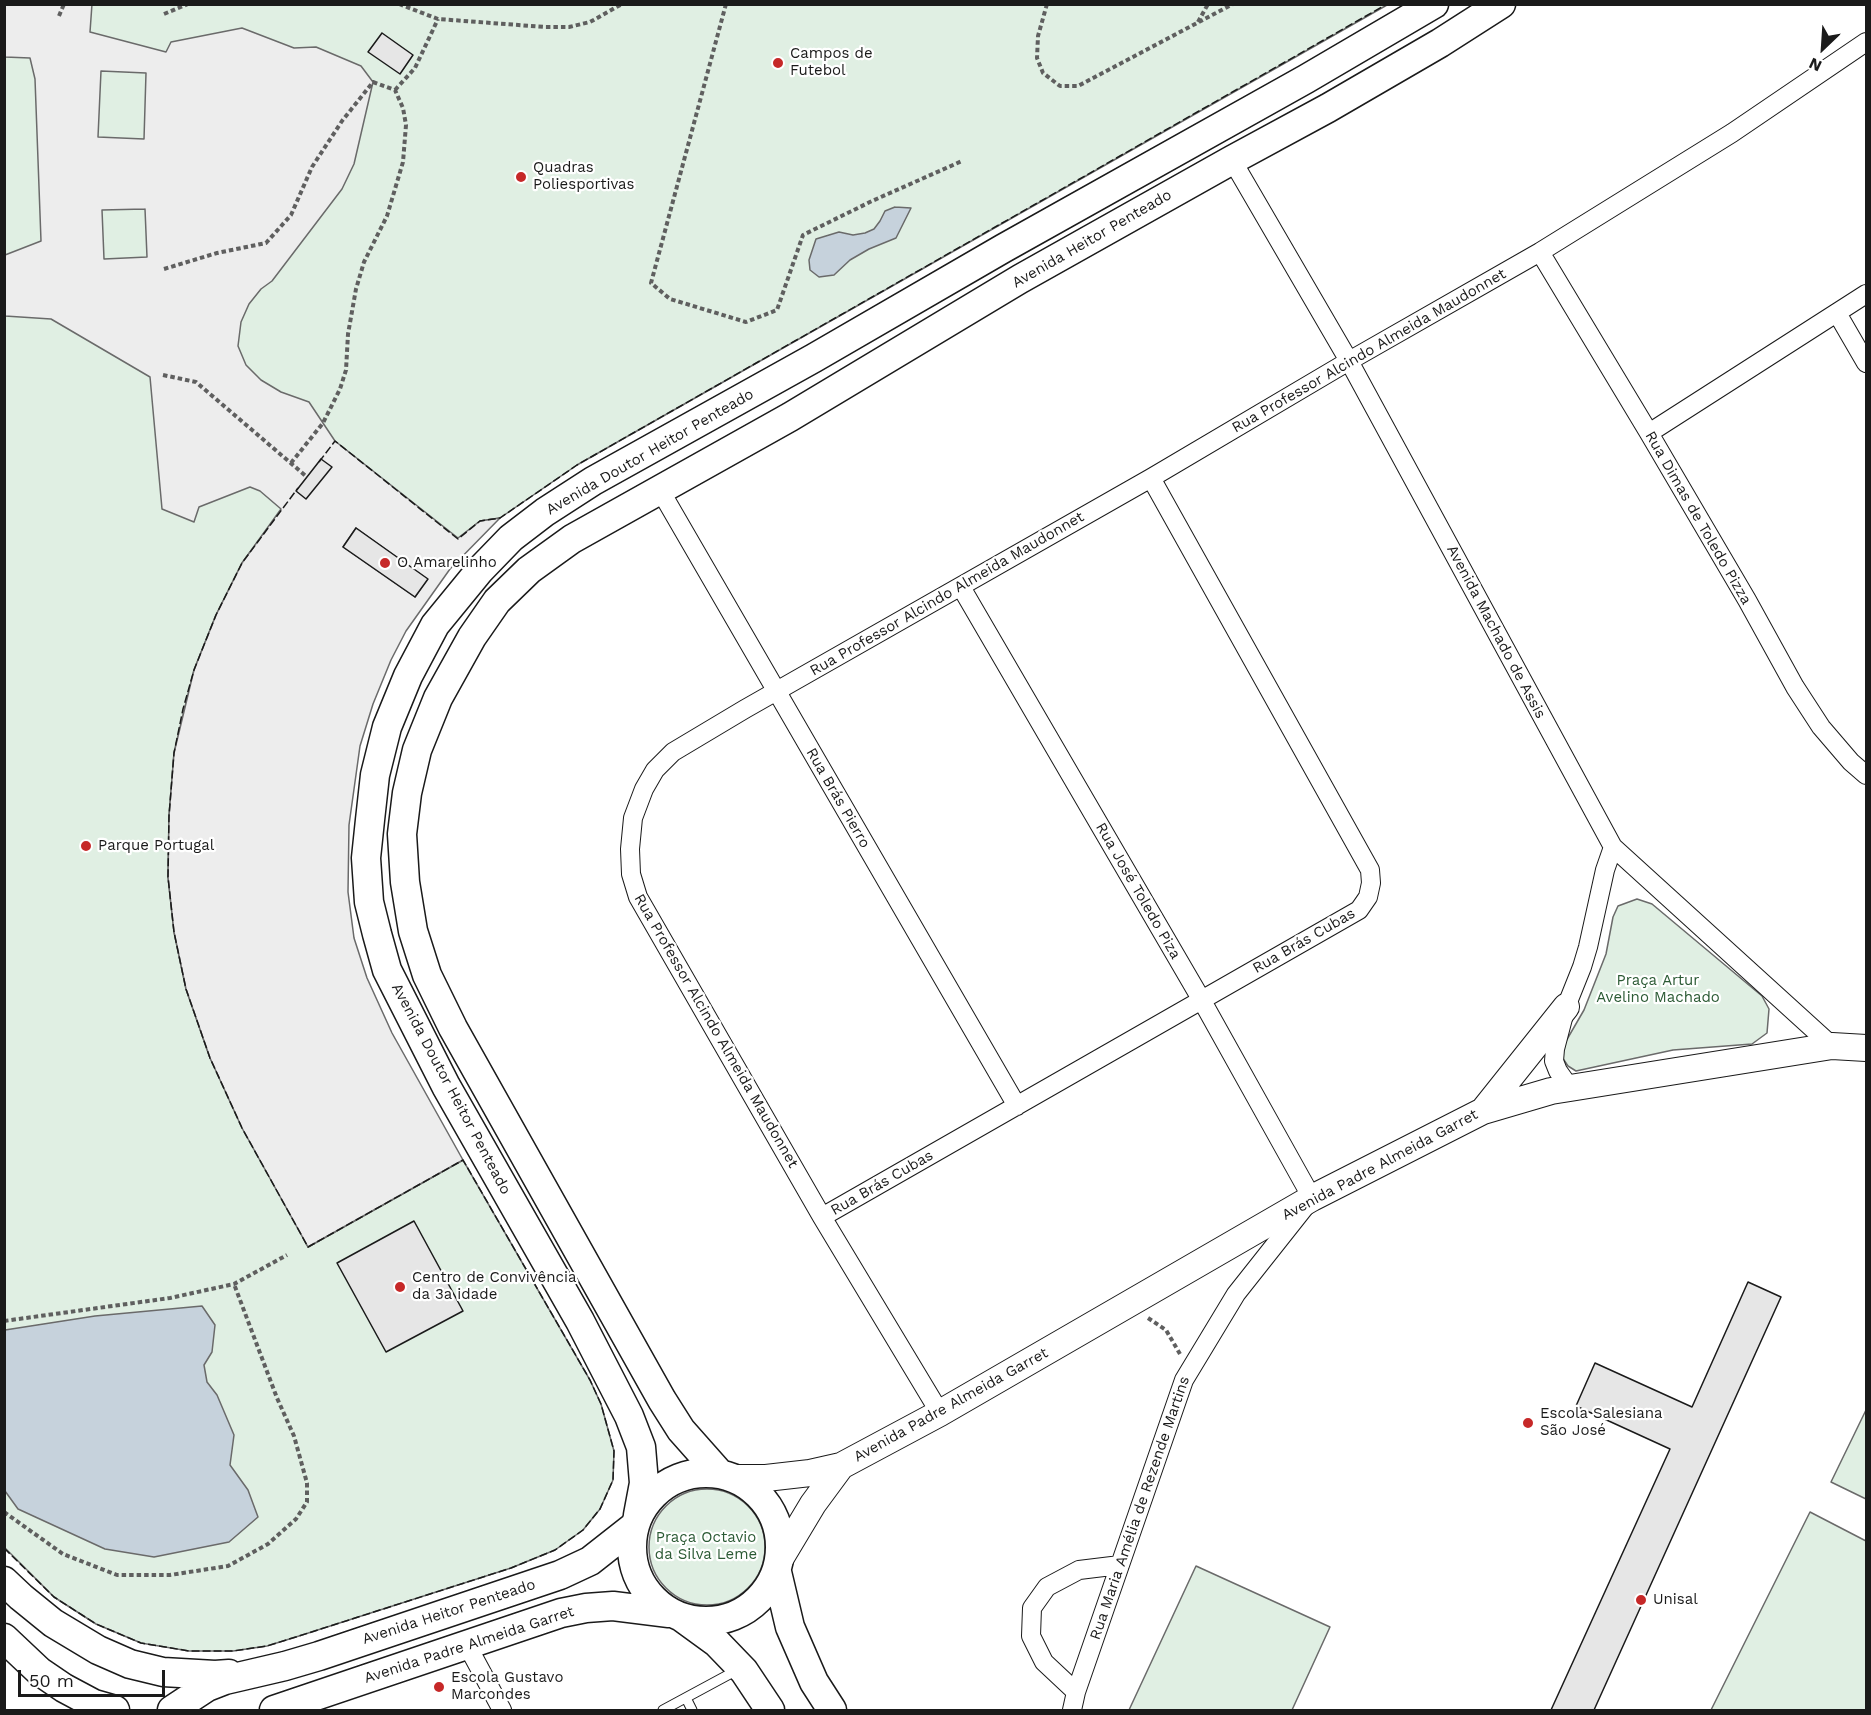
<!DOCTYPE html>
<html>
<head>
<meta charset="utf-8">
<style>
	body { margin:0 }
	#map { position:relative; width:1871px; height:1715px; overflow:hidden; background:#fff; font-family:"Work Sans",sans-serif }
	canvas { display:block }
	.frame { position:absolute; inset:0; border:6px solid #1a1a1a; pointer-events:none }
	.north { position:absolute; left:1793px; top:18px; width:60px; height:60px; -webkit-text-stroke:4px #fff; paint-order:stroke; rotate:205deg; font-size:16px; font-weight:700; line-height:24px; text-align:center; color:#1a1a1a }
	.north::after { content:''; display:block; margin:auto; width:21px; height:27px; background:#1a1a1a; clip-path:polygon(50% 0,100% 100%,50% 72%,0 100%) }
	.scale { position:absolute; left:18px; top:1670px; width:147px; height:27px; box-sizing:border-box; border:3px solid #1a1a1a; border-top:0; padding-left:8px; font-size:18px; line-height:21px; white-space:nowrap; color:#1a1a1a; -webkit-text-stroke:4px #fff; paint-order:stroke }
</style>
</head>
<body>
<div id="map">
<canvas width="1871" height="1715"></canvas>
<div class="frame"></div>
<div class="north">N</div>
<div class="scale">50 m</div>
</div>
<script>
const ctx = document.querySelector('canvas').getContext('2d');
ctx.lineJoin = 'round';
function fill(path, color) { ctx.fillStyle = color; ctx.fill(path, 'evenodd'); }
const shape = rows => new Path2D(rows.map(r => 'M' + r).join(''));
function stroke(path, color, width, dash) { ctx.strokeStyle = color; ctx.lineWidth = width; ctx.lineCap = dash ? 'butt' : 'round'; ctx.setLineDash(dash || []); ctx.stroke(path); }
function drawText(font, color, halo, rows, align = 'center') {
  ctx.font = font + ' "Work Sans",sans-serif'; ctx.lineWidth = 4.5; ctx.setLineDash([]); ctx.textBaseline = 'middle'; ctx.strokeStyle = halo; ctx.fillStyle = color; for (const [text, x, y, turn = 0] of rows) {
    ctx.save(); ctx.translate(x, y); ctx.rotate((+turn || 0) * Math.PI / 180); ctx.textAlign = isNaN(turn) ? turn : align; if (halo) ctx.strokeText(text, 0, 0); ctx.fillText(text, 0, 0); ctx.restore();
  }
}
const green = shape([
	[5,5,1387,5,577,465,500,518,480,521,458,539,335,442,282,509,242,563,216,615,194,670,174,753,169,816,168,877,174,932,186,989,210,1058,308,1247,463,1160,590,1380,601,1404,614,1451,613,1480,600,1509,583,1530,555,1550,511,1568,299,1636,267,1646,233,1651,189,1651,141,1643,96,1624,54,1597,5,1548,5,5],
	[1637,899,1652,904,1762,996,1769,1009,1767,1033,1752,1044,1673,1050,1576,1071,1568,1066,1562,1057,1562,1048,1584,1010,1606,954,1613,917,1618,906,1637,899],
	[1866,1410,1866,1499,1831,1482,1866,1410],
	'649 1547a58 58 0 1 1 116 0a58 58 0 1 1-116 0Z',
	[1810,1512,1866,1541,1866,1710,1711,1710,1810,1512],
	[1196,1566,1330,1627,1292,1710,1129,1710,1196,1566]
]);
fill(green, '#e0efe3');
stroke(green, '#6a6a6a', 1.5);
const parking = shape([
	[92,4,90,32,166,52,171,42,242,28,294,48,316,47,361,66,373,82,354,164,342,189,272,281,261,289,249,304,241,322,238,346,246,365,261,380,281,392,309,402,335,441,458,538,480,521,500,518,450,569,406,631,391,660,373,704,360,746,349,825,348,892,354,938,367,978,392,1033,463,1160,308,1247,242,1128,210,1058,186,989,174,932,168,877,169,816,174,753,194,670,216,615,242,563,281,509,260,491,250,487,199,507,194,522,162,509,150,377,51,319,5,316,5,255,41,241,35,79,30,58,5,57,5,5,92,4],
	[101,71,146,73,144,139,98,137,101,71],
	[145,209,147,257,104,259,102,210,145,209],
	[356,528,427,579,415,597,343,547,356,528]
]);
fill(parking, '#ededed');
stroke(parking, '#6a6a6a', 1.5);
const water = shape([
	[895,207,911,208,896,238,869,249,850,260,834,275,819,277,810,270,809,260,816,239,839,232,853,235,865,233,874,229,880,221,885,211,895,207],
	[202,1306,215,1325,212,1352,204,1365,207,1382,217,1395,234,1435,230,1465,248,1490,258,1517,229,1542,154,1557,105,1549,18,1509,5,1491,5,1330,95,1316,202,1306]
]);
fill(water, '#c6d2dc');
stroke(water, '#6a6a6a', 1.5);
const building = shape([
	[382,33,413,55,400,74,368,52,382,33],
	[321,459,332,467,306,499,296,491,321,459],
	[356,528,428,579,415,597,343,547,356,528],
	[414,1221,463,1311,386,1352,337,1263,414,1221],
	[1748,1282,1781,1297,1594,1710,1551,1710,1670,1449,1576,1406,1595,1363,1692,1407,1748,1282]
]);
fill(building, '#e6e6e6');
stroke(building, '#1a1a1a', 1.5);
const lane = shape([
	[686,1698,692,1710],
	[663,1710,739,1669]
]);
const street = shape([
	[1232,160,1349,361,1613,847,1832,1046],
	[1540,252,1649,433,1747,600,1795,687,1821,727,1851,762,1866,775],
	[1837,313,1866,363],
	[1649,433,1866,294],
	[660,490,1017,1106],
	[961,587,1201,999,1312,1198,1236,1294,1184,1380,1076,1692,1072,1710],
	[1570,1088,1558,1071,1554,1061,1555,1049,1566,1007,1582,967,1588,947,1605,870,1613,847],
	[822,1217,1359,910,1368,897,1371,883,1370,870,1151,478],
	[940,1413,822,1217,638,897,631,874,630,849,633,818,644,789,655,770,673,752,745,709,1151,478,1349,361,1540,252,1732,133,1866,42],
	[467,1645,502,1710],
	[1076,1692,1044,1662,1031,1636,1032,1608,1047,1587,1079,1570,1120,1565]
]);
const secondary = shape([
	[1483,1111,1566,1007],
	[734,1478,766,1478,810,1473,841,1466],
	[780,1559,813,1504,841,1466,940,1413,1312,1198,1483,1111,1551,1091,1570,1088,1832,1046,1866,1048]
]);
const primary = shape([
	'632 1547a74 74 0 1 1 148 0a74 74 0 1 1-148 0Z',
	[720,1474,681,1430,662,1400,453,1028,427,975,413,931,405,882,402,834,407,793,417,750,438,698,472,637,497,601,529,570,572,539,790,417,1020,279,1232,160,1328,108,1440,43,1501,4],
	[638,1515,644,1483,641,1447,629,1416,580,1321,446,1086,387,970,377,934,369,902,366,858,370,820,375,775,387,727,408,676,435,625,480,570,511,538,545,512,593,481,814,358,1004,248,1306,79,1434,4],
	[777,1572,790,1627,814,1682,832,1710],
	[4,1581,21,1597,53,1623,98,1650,130,1664,163,1672,215,1675,229,1674],
	[684,1619,717,1643,744,1671,770,1710],
	[4,1638,39,1671,64,1688,94,1704,115,1710],
	[172,1710,207,1687,225,1680,285,1666,319,1656,560,1575,590,1561,632,1528],
	[274,1710,561,1613,586,1608,613,1606,669,1613]
]);
stroke(lane, '#1a1a1a', 11);
stroke(street, '#1a1a1a', 20);
stroke(secondary, '#1a1a1a', 28);
stroke(primary, '#1a1a1a', 31);
stroke(shape([
	[399,4,438,19,545,27,569,27,590,22,622,4],
	[726,4,651,283,670,299,746,322,777,310,803,235,872,201,962,161],
	[1047,4,1038,36,1037,58,1043,73,1060,86,1078,86,1233,4],
	[164,14,188,4],
	[59,16,64,4],
	[1198,22,1208,4],
	[395,90,415,68,438,19],
	[164,269,217,253,266,243,291,215,312,167,342,121,373,82,395,90,403,108,406,125,403,162,387,216,364,262,356,289,348,334,346,370,340,389,323,423,291,463],
	[163,375,196,382,307,477],
	[1148,1318,1166,1330,1180,1354],
	[4,1321,170,1298,234,1284,287,1255],
	[4,1512,63,1554,117,1575,170,1575,228,1566,268,1544,296,1519,307,1502,307,1483,294,1436,277,1398,234,1284]
]), '#5f5f5f', 4, [4.5, 3]);
stroke(lane, '#fff', 9);
stroke(street, '#fff', 18);
stroke(secondary, '#fff', 26);
stroke(primary, '#fff', 28);
stroke(shape([
	[319,462,335,441,458,539,480,521,500,518,577,465,1387,4],
	[4,1548,54,1597,96,1624,141,1643,189,1651,233,1651,267,1646,299,1636,511,1568,555,1550,583,1530,600,1509,613,1480,614,1451,601,1404,590,1380,463,1160,308,1247,242,1128,210,1058,186,989,174,932,168,877,169,816,174,753,183,709,194,670,216,615,242,563,298,488]
]), '#1a1a1a', 1.5, [8, 3]);
for (const [x, y, r, color] of [
	[778,63,6,"#c62828"],
	[521,177,6,"#c62828"],
	[385,563,6,"#c62828"],
	[86,846,6,"#c62828"],
	[400,1287,6,"#c62828"],
	[1528,1423,6,"#c62828"],
	[1641,1600,6,"#c62828"],
	[439,1687,6,"#c62828"]
]) { const dot = new Path2D(); dot.arc(x, y, r, 0, 2 * Math.PI); ctx.fillStyle = color; ctx.fill(dot); stroke(dot, '#fff', 2); }
drawText('15px', '#1a1a1a', '#fff', [
	["Campos de",790,54],
	["Futebol",790,71],
	["Quadras",533,168],
	["Poliesportivas",533,185],
	["O Amarelinho",397,563],
	["Parque Portugal",98,846],
	["Centro de Convivência",412,1278],
	["da 3a idade",412,1295],
	["Escola Salesiana",1540,1414],
	["São José",1540,1431],
	["Unisal",1653,1600],
	["Escola Gustavo",451,1678],
	["Marcondes",451,1695]
], 'left');
drawText('15px', '#1a1a1a', '#fff', [
	["Avenida Heitor Penteado",1092,239,-30],
	["Rua Professor Alcindo Almeida Maudonnet",1369,351,-30],
	["Avenida Doutor Heitor Penteado",650,452,-30],
	["Rua Dimas de Toledo Pizza",1698,518,60],
	["Rua Professor Alcindo Almeida Maudonnet",947,594,-30],
	["Avenida Machado de Assis",1496,632,62],
	["Rua Brás Pierro",838,798,60],
	["Rua José Toledo Piza",1138,891,60],
	["Rua Brás Cubas",1304,941,-30],
	["Rua Professor Alcindo Almeida Maudonnet",716,1031,60],
	["Avenida Doutor Heitor Penteado",451,1089,62],
	["Avenida Padre Almeida Garret",1380,1165,-28],
	["Rua Brás Cubas",882,1183,-30],
	["Avenida Padre Almeida Garret",951,1405,-29],
	["Rua Maria Amélia de Rezende Martins",1140,1508,-71],
	["Avenida Heitor Penteado",449,1612,-18],
	["Avenida Padre Almeida Garret",469,1645,-18]
]);
drawText('15px', '#2b5a34', '#fff', [
	["Praça Artur",1658,981],
	["Avelino Machado",1658,998],
	["Praça Octavio",706,1538],
	["da Silva Leme",706,1555]
]);
</script>
</body>
</html>
